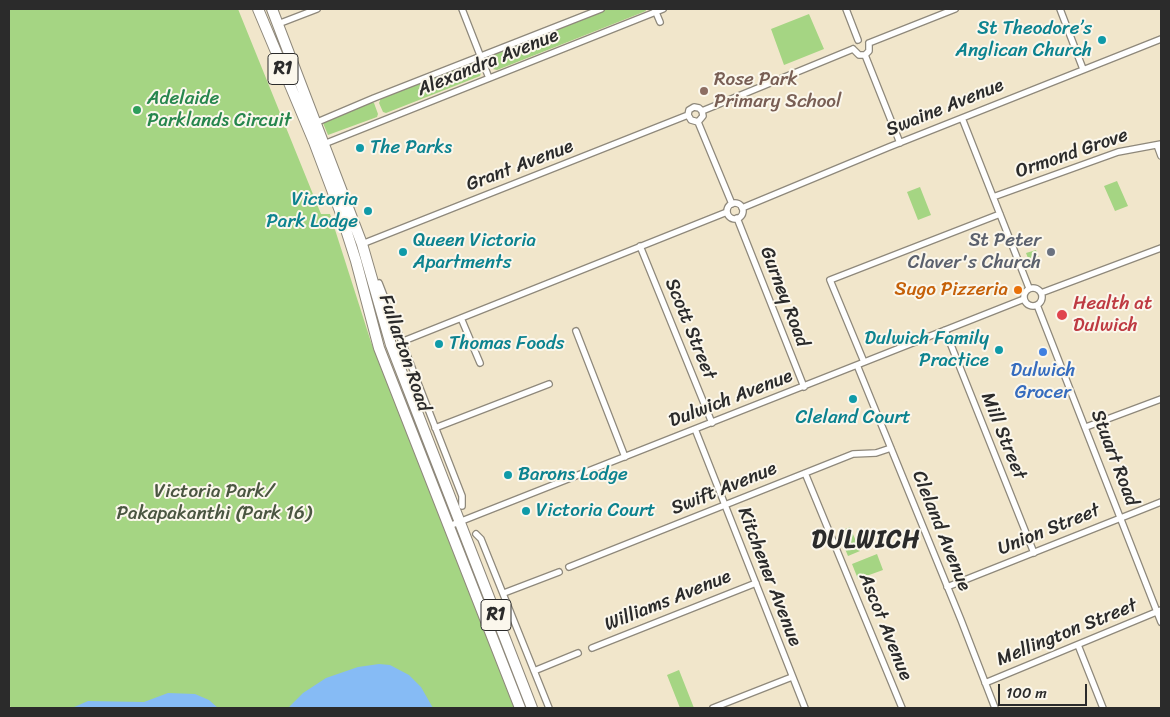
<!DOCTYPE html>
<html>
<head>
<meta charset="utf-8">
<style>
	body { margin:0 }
	#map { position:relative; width:1170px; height:717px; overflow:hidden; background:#f1e6cb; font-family:Sriracha,sans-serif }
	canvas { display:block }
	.frame { position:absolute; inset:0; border:10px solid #2b2b2b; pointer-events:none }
	.scale { position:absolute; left:998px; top:684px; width:89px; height:22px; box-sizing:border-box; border:2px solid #2b2b2b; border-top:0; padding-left:6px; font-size:15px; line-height:18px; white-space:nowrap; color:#2b2b2b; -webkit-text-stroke:4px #fbf7ec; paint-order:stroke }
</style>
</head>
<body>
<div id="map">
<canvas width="1170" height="717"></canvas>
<div class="frame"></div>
<div class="scale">100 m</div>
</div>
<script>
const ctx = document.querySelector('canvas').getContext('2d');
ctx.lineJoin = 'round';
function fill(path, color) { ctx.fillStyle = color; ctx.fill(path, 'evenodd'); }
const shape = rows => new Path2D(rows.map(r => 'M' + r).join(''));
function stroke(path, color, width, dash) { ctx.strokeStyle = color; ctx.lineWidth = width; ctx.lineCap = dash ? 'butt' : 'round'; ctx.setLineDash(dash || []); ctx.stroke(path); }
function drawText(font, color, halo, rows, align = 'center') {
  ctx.font = font + ' Sriracha,sans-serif'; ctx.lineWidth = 4; ctx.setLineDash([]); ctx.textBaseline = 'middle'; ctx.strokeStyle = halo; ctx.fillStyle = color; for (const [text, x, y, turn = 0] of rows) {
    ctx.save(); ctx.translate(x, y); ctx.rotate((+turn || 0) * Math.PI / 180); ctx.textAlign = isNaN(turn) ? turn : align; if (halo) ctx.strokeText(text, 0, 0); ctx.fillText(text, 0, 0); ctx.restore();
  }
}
fill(shape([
	[9,9,238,9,321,214,330,214,371,342,515,708,11,708,9,704],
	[607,9,645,9,646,11,497,70,493,69,488,58,491,55],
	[809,14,824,49,784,65,771,29],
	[473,62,477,63,481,73,480,76,386,113,383,112,379,103,381,98],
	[372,102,374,103,378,114,377,117,328,135,323,123,329,119],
	[1117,181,1128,206,1115,211,1104,186],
	[920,187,931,215,918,220,907,192],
	[1036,250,1041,264,1032,268,1026,253],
	[850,527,860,551,848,556,838,532],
	[877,554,883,570,858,579,852,564],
	[679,670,694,708,680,708,667,675]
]), '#a5d583');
fill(shape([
	[379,664,390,665,409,675,421,687,433,708,288,708,303,693,326,678,358,667],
	[168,693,195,694,209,700,218,708,72,708,88,701,144,702]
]), '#86bbf5');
const minor = shape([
	[462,9,489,78],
	[846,9,858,40],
	[1060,9,1083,69],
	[655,10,660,22],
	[278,24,317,9],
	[869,43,955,9],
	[853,49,859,55,865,55,869,51,869,43],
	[865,55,900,143],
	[702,111,853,49],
	[688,115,691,120,698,122,703,116,702,111],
	[688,115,689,110,694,107,699,108,702,111],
	[962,118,1029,288],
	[698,122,732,204],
	[315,123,374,98,601,9],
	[324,144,663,9],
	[1157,145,1161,156],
	[993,197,1118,152,1161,144],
	'727 211a8 8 0 1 1 16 0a8 8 0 1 1-16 0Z',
	[742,208,889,147,1161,39],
	[737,218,804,387],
	[362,244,688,115],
	[640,246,712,423],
	[379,283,462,496,462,506],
	'1024 297a9 9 0 1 1 18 0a9 9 0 1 1-18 0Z',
	[1041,293,1161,248],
	[1037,305,1161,622],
	[461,318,480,363],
	[945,330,1034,553],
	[576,331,625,457],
	[401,342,727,212],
	[864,362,830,280,1000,214],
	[857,365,961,620,995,708],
	[1086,427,1161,399],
	[435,428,549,384],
	[695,429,805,708],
	[805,473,902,708],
	[449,526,1024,299],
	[476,534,481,539,549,708],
	[569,567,853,454,876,453,891,448],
	[947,587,1161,502],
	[504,593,559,572],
	[1078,645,1103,708],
	[592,648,756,583],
	[534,671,578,653],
	[985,683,1161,610],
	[713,708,792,677]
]);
const trunk = shape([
	[258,9,314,142,340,211,356,261,379,348,520,708],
	[272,9,362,244,391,345,532,708]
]);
stroke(minor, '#8e887b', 8);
stroke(trunk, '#8e887b', 12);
stroke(minor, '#fff', 5.5);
stroke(trunk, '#fff', 10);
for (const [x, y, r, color] of [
	[1102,40,5,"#0f9aa8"],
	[704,91,5,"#8d6e63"],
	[137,110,5,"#2e9e5b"],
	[360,148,5,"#0f9aa8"],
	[368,211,5,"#0f9aa8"],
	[403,252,5,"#0f9aa8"],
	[1051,252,5,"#6b7280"],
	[1018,290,5,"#e8710a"],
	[1062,315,6,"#e0444e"],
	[439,344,5,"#0f9aa8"],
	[999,350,5,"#0f9aa8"],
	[1043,352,5,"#3f7fe0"],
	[853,399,5,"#0f9aa8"],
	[508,475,5,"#0f9aa8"],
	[526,511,5,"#0f9aa8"]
]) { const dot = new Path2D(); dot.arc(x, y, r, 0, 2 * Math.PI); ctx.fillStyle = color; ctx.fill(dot); stroke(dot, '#fbf7ec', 2); }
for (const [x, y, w] of [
	[283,69,30],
	[496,615,30]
]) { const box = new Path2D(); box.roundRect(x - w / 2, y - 15.5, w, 31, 4); ctx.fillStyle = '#fbf7ec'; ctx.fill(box); stroke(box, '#2b2b2b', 1); }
drawText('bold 18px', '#2b2b2b', null, [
	["R1",283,69],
	["R1",496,615]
]);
drawText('19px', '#0d838f', '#fbf7ec', [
	["St Theodore’s",1092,29,"right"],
	["Anglican Church",1092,51,"right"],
	["The Parks",370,148],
	["Victoria",358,200,"right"],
	["Park Lodge",358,222,"right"],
	["Queen Victoria",413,241],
	["Apartments",413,263],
	["Dulwich Family",989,339,"right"],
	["Practice",989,361,"right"],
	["Thomas Foods",449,344],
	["Cleland Court",853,418,"center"],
	["Barons Lodge",518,475],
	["Victoria Court",536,511]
], 'left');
drawText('19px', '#2b2b2b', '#fbf7ec', [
	["Alexandra Avenue",488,63,-22],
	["Swaine Avenue",945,108,-22],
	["Ormond Grove",1072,154,-19],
	["Grant Avenue",520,166,-21],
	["Gurney Road",784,297,69],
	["Scott Street",690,329,68],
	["Fullarton Road",404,353,71],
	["Dulwich Avenue",731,399,-21],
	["Mill Street",1003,436,68],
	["Stuart Road",1114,458,69],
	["Swift Avenue",724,489,-22],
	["Union Street",1049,530,-22],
	["Cleland Avenue",941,531,68],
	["Kitchener Avenue",769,577,69],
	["Williams Avenue",668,601,-22],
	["Ascot Avenue",885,627,68],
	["Mellington Street",1067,633,-22]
]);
drawText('19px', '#785e54', '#fbf7ec', [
	["Rose Park",714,80],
	["Primary School",714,102]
], 'left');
drawText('19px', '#27864d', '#fbf7ec', [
	["Adelaide",147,99],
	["Parklands Circuit",147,121]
], 'left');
drawText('19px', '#5b616d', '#fbf7ec', [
	["St Peter",1041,241],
	["Claver's Church",1041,263]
], 'right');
drawText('19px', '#c56008', '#fbf7ec', [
	["Sugo Pizzeria",1008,290]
], 'right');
drawText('19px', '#be3a42', '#fbf7ec', [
	["Health at",1073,304],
	["Dulwich",1073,326]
], 'left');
drawText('19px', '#366cbe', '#fbf7ec', [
	["Dulwich",1043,371],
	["Grocer",1043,393]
]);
drawText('19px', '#4a5641', '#fbf7ec', [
	["Victoria Park/",214,492],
	["Pakapakanthi (Park 16)",214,514]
]);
ctx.letterSpacing = '1px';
drawText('bold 24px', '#2b2b2b', '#fbf7ec', [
	["DULWICH",866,541]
]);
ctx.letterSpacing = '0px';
</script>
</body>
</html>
